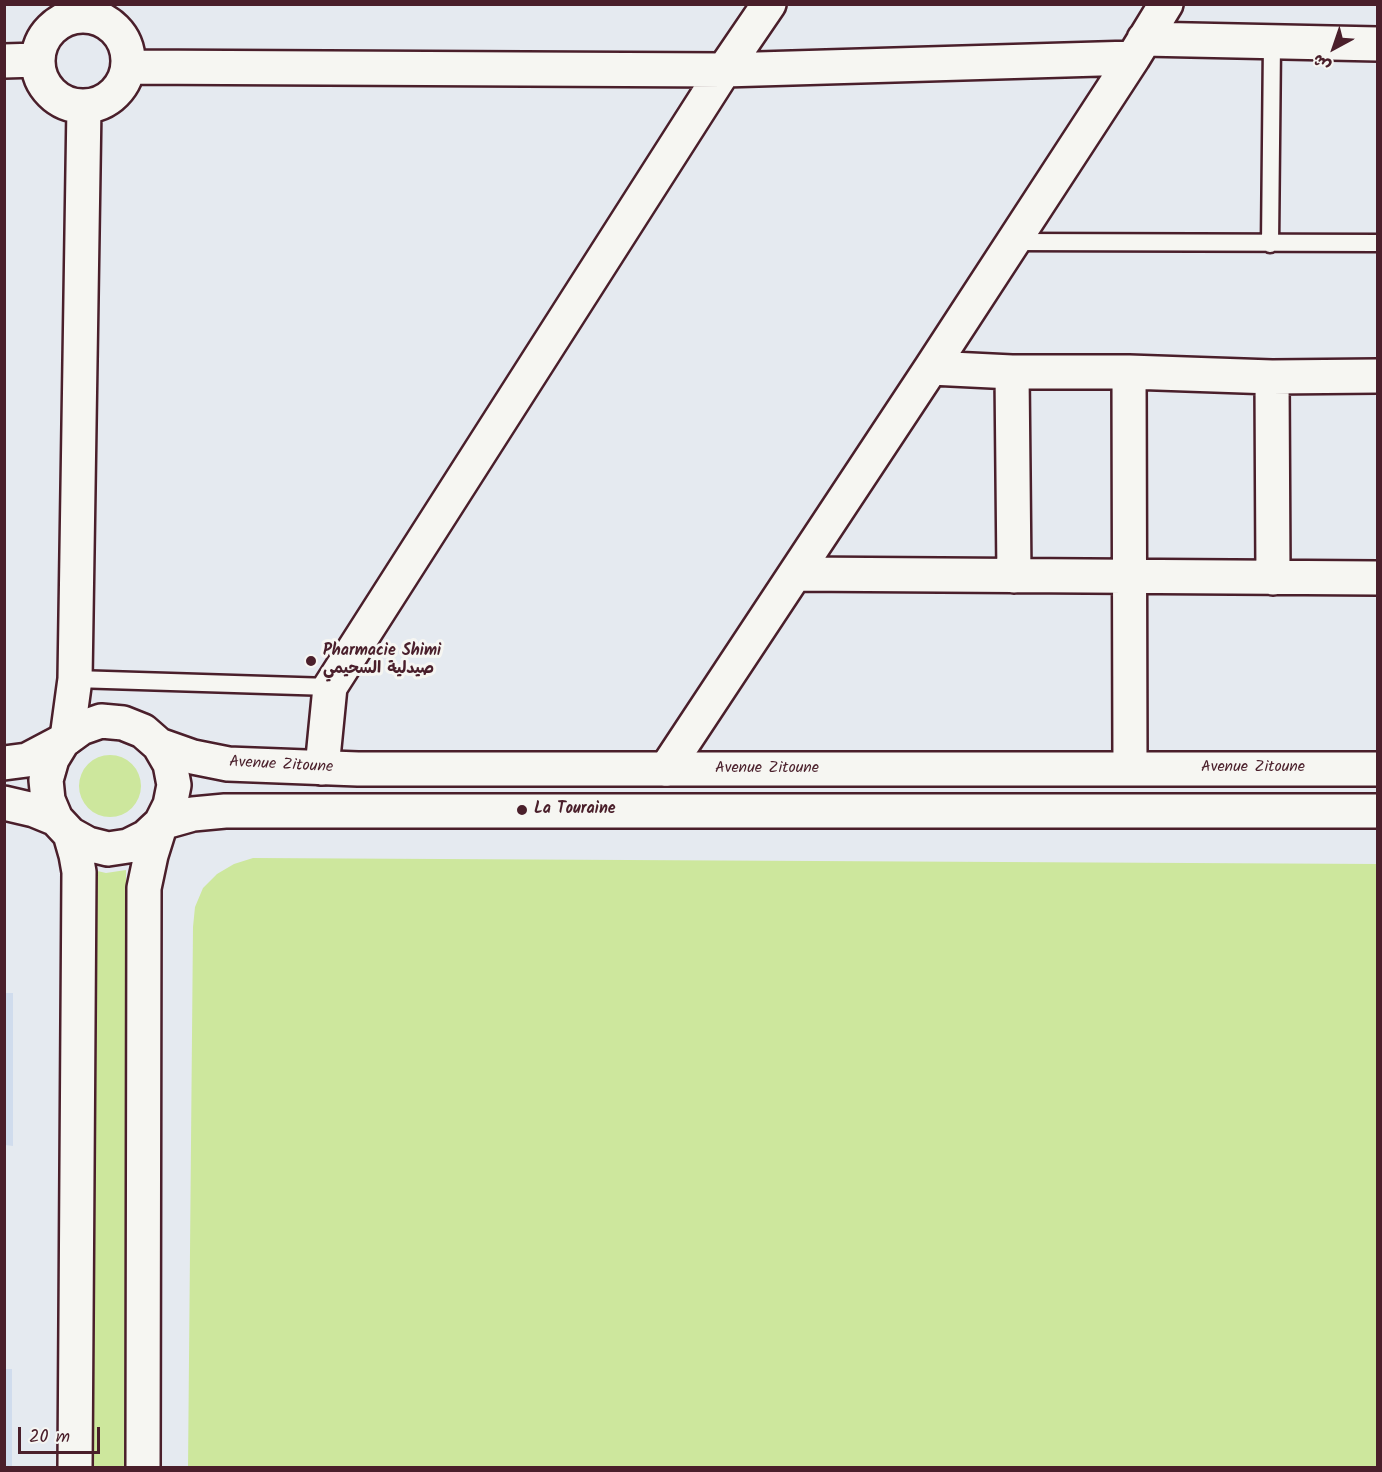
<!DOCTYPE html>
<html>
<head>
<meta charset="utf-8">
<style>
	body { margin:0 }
	#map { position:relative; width:1382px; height:1472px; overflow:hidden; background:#e5eaf0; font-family:Kalam,"Playpen Sans Arabic",sans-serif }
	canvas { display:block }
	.frame { position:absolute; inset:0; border:6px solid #4a1f2b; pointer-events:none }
	.north { position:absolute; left:1304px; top:18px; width:60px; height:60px; -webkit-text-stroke:4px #f6f6f2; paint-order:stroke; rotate:220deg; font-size:16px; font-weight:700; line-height:24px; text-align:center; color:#4a1f2b }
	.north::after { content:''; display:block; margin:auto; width:21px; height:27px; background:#4a1f2b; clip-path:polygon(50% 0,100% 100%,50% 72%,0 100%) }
	.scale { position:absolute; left:18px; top:1427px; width:82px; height:27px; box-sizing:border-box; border:3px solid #4a1f2b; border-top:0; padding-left:8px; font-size:18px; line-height:21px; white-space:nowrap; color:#4a1f2b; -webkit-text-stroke:4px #f6f6f2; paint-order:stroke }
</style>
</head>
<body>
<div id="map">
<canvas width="1382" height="1472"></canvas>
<div class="frame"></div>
<div class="north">ش</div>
<div class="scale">20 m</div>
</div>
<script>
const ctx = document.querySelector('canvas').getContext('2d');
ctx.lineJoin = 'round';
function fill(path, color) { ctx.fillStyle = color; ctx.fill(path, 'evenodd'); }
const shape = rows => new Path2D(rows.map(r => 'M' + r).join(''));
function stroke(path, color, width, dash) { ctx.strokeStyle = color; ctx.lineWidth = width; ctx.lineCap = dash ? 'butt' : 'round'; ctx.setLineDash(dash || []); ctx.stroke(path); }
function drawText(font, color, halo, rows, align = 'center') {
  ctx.font = font + ' Kalam,"Playpen Sans Arabic",sans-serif'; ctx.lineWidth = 6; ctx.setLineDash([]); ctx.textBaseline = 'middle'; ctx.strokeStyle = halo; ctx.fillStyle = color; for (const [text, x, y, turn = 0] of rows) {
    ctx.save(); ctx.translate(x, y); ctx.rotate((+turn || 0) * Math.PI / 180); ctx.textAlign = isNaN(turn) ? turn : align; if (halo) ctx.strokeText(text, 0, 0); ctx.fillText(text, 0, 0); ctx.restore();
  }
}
fill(shape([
	[5,993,13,993,13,1146,5,1145],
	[5,1369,12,1369,12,1467,5,1467]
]), '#d0dced');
fill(shape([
	'79 786a31 31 0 1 1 62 0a31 31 0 1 1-62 0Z',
	[253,858,1377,864,1377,1467,188,1467,193,927,195,907,203,888,217,874,234,864],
	[93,870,106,873,126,870,125,1467,92,1468]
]), '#cde79d');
const service = shape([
	[1012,242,1378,243],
	[1270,244,1272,43],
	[75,679,330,687]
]);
const minor = shape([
	'38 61a45 45 0 1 1 90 0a45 45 0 1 1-90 0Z',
	[1144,39,1378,44],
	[4,61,38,60],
	[128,67,724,70,1133,58],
	[931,368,1012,372,1129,372,1272,377,1378,376],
	[1012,372,1014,576],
	[1129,372,1130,768],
	[1272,377,1273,578],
	[795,574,1378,578],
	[67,738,75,679,84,106],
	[322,768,330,687,724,70,769,4],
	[666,769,931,368,1133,58,1166,4]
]);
const secondary = shape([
	[159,745,193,757,228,764,358,769,1378,769],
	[4,763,27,760,63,741],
	[4,803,34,810,56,819,70,834,88,844,108,849,128,846,146,837,161,823,170,805,174,785,170,764,159,745,143,731,123,723,101,721,81,728,63,741,52,759,46,780,48,800,56,819],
	[70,834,76,855,79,872,75,1468],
	[143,1468,144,888,151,855,161,823,193,814,225,811,1378,811]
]);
stroke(service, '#4a1f2b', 21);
stroke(minor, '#4a1f2b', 38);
stroke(secondary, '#4a1f2b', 38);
stroke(service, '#f6f6f2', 16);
stroke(minor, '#f6f6f2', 33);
stroke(secondary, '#f6f6f2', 33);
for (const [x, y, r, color] of [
	[311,661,6,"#4a1f2b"],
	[522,810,6,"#4a1f2b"]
]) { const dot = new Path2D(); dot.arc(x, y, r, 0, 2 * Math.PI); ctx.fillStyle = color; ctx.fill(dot); stroke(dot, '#f6f6f2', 2); }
drawText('bold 16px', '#4a1f2b', '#f6f6f2', [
	["Pharmacie Shimi",323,652],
	["صيدلية السحيمي",323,670],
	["La Touraine",534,810]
], 'left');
drawText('16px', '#4a1f2b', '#f6f6f2', [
	["Avenue Zitoune",281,766,3],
	["Avenue Zitoune",1253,768],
	["Avenue Zitoune",767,769]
]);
</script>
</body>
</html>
